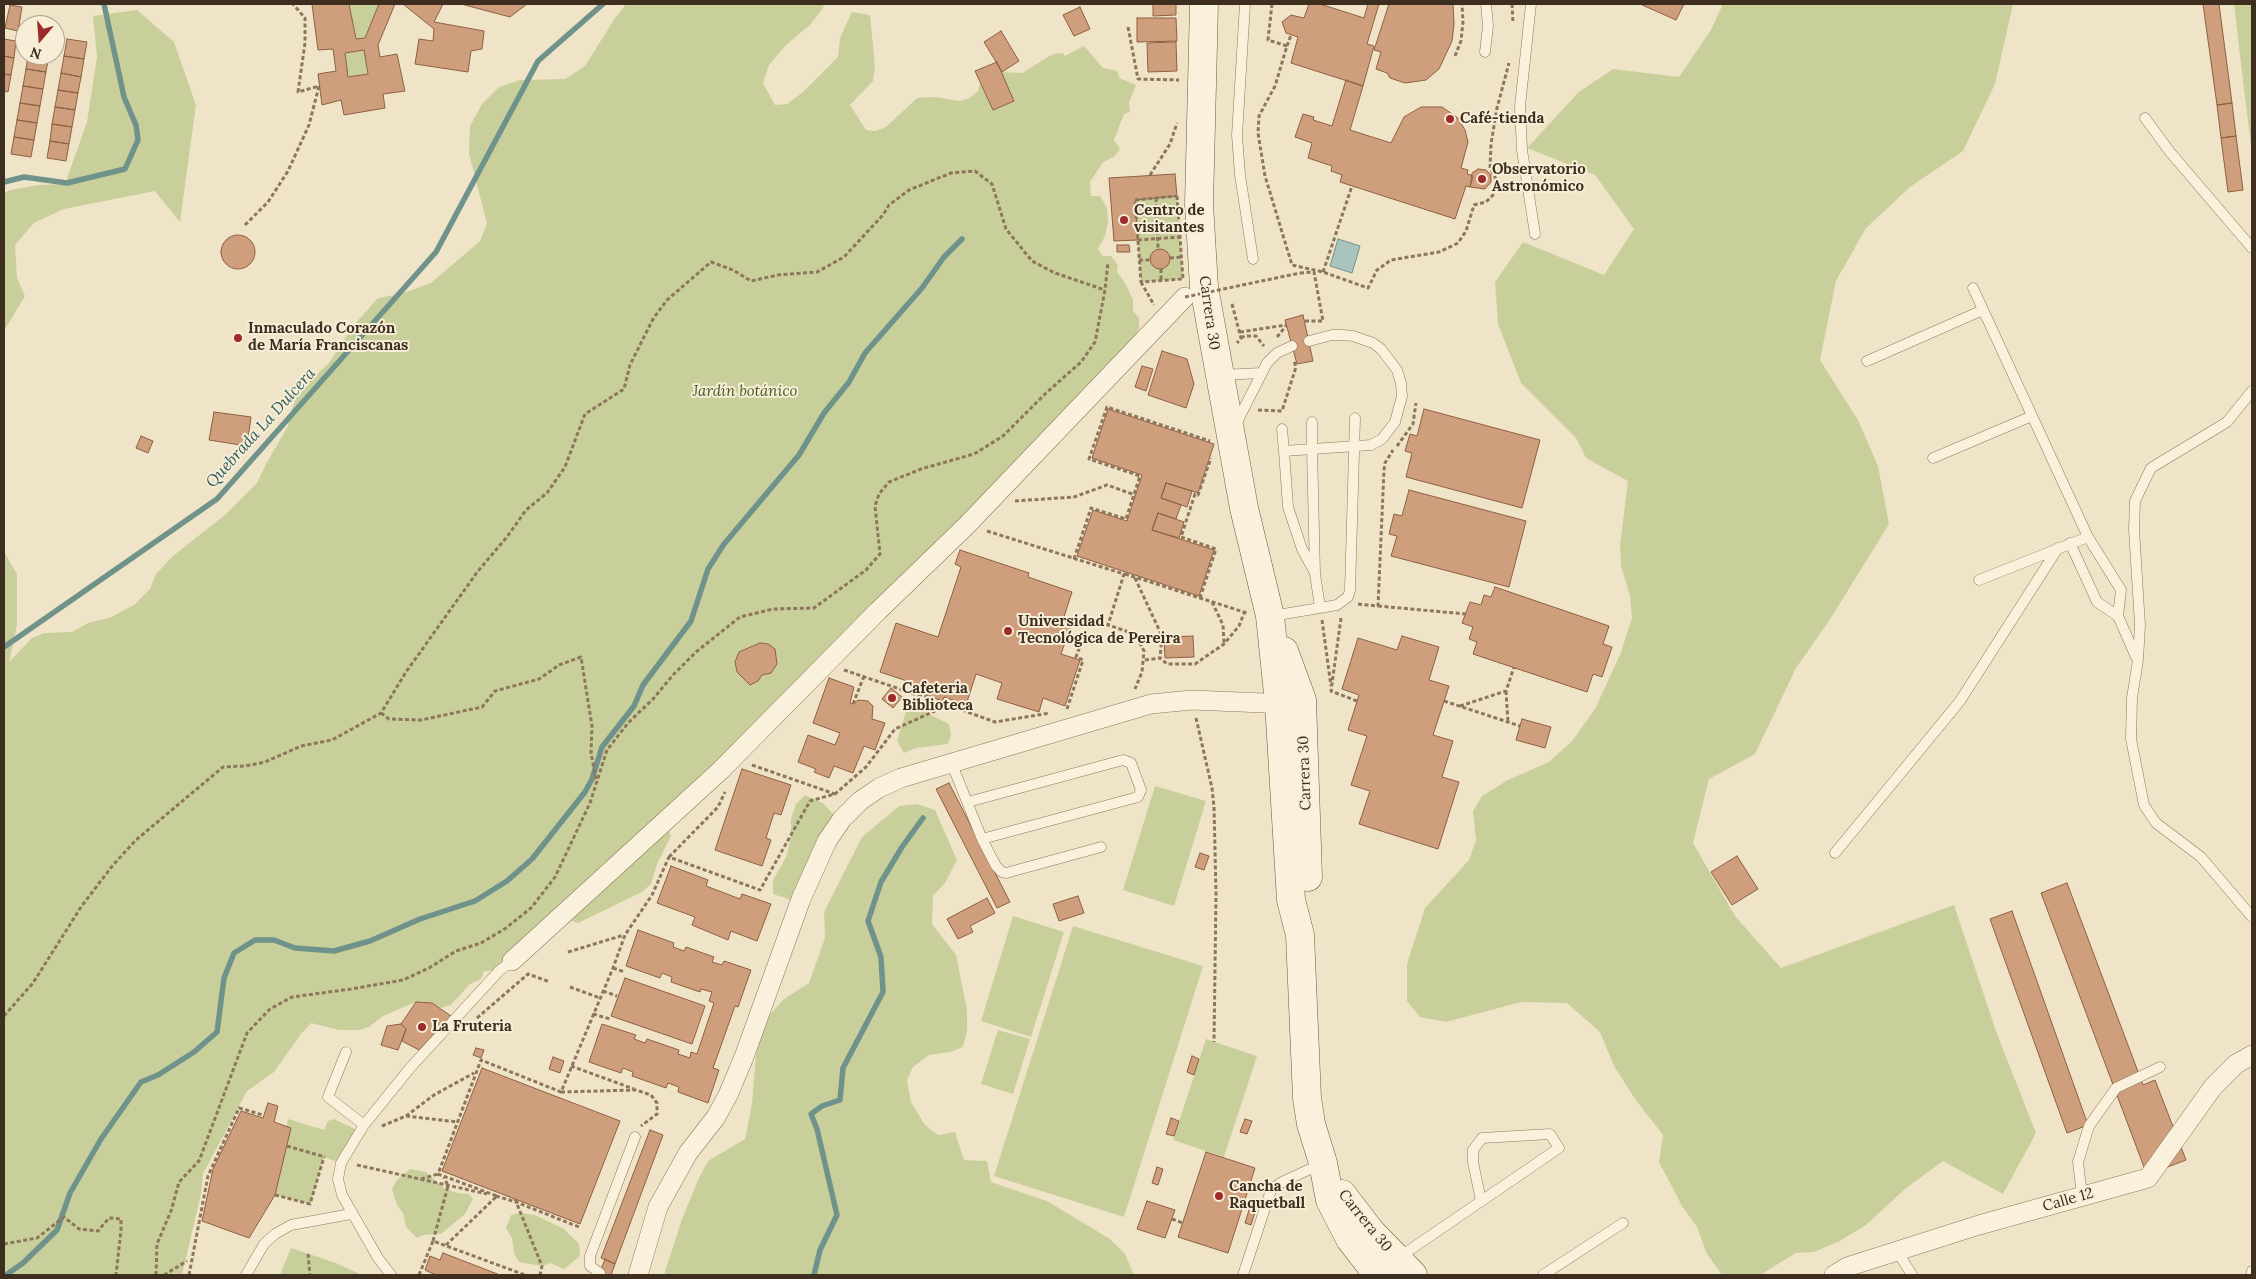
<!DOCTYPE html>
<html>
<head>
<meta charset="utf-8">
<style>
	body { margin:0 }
	#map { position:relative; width:2256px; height:1279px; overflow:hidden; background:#f0e4c8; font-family:Lora,serif }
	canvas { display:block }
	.frame { position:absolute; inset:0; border:5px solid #3d2e20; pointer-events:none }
	.north { position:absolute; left:15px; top:15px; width:50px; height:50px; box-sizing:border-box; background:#f7eed8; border:1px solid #ada18e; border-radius:50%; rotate:198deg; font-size:14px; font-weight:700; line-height:20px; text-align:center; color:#3d2e20 }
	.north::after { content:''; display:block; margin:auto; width:18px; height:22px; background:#9e2a2b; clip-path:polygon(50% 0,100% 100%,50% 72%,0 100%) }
</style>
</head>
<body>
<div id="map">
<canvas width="2256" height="1279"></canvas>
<div class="frame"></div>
<div class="north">N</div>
</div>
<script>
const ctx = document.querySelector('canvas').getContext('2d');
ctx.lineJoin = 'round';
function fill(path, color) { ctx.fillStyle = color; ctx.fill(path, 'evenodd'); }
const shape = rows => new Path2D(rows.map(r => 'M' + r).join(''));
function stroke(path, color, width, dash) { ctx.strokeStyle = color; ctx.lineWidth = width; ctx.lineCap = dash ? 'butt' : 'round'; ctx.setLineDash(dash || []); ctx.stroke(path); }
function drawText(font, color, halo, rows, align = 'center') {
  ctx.font = font + ' Lora,serif'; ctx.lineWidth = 4; ctx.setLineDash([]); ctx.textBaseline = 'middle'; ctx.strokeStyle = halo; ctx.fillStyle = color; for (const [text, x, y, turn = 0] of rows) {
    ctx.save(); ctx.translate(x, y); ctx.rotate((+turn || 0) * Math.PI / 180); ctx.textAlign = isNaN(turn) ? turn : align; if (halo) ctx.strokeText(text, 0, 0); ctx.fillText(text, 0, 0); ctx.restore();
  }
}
fill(shape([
	[349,4,379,4,365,38,356,39],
	[626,4,824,4,823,8,810,25,787,44,769,65,763,83,775,105,787,104,802,93,838,57,840,38,852,12,870,15,875,66,873,81,850,105,866,130,875,131,886,127,917,98,936,97,959,101,970,98,978,91,981,80,999,72,1022,73,1053,54,1063,53,1065,56,1084,46,1103,68,1118,71,1119,78,1136,85,1129,102,1130,112,1124,114,1114,140,1120,149,1114,157,1103,162,1090,182,1091,196,1100,196,1107,208,1108,221,1105,236,1098,249,1103,256,1111,256,1118,265,1117,272,1125,283,1133,300,1133,311,1139,318,1139,329,1134,336,1136,349,666,823,671,836,657,864,651,884,642,892,578,923,561,917,499,970,484,971,481,979,470,984,451,1005,440,1008,432,1003,416,1002,383,1016,369,1027,359,1030,339,1030,311,1023,301,1034,274,1072,247,1091,203,1174,201,1194,182,1275,4,1275,4,552,17,574,17,625,9,662,32,638,44,633,72,632,88,623,109,618,134,605,150,589,156,574,173,556,226,514,257,483,266,464,288,426,289,416,299,391,329,363,353,326,378,298,401,294,431,283,480,241,487,223,469,154,470,126,482,104,499,87,520,80,565,79,585,66,615,18],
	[1723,4,2013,4,1995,84,1963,151,1910,187,1866,228,1836,281,1820,360,1858,420,1878,466,1889,524,1829,621,1796,668,1755,754,1709,779,1693,843,1735,916,1781,968,1954,905,1997,1034,2036,1133,2003,1194,1943,1161,1905,1189,1866,1225,1838,1242,1814,1252,1796,1253,1760,1275,1722,1275,1707,1254,1697,1227,1682,1206,1659,1162,1663,1135,1635,1099,1614,1066,1600,1032,1567,1003,1521,1002,1446,1022,1420,1017,1407,1001,1407,964,1425,908,1469,860,1476,840,1473,811,1482,796,1508,780,1549,762,1572,741,1595,709,1620,655,1632,618,1630,596,1621,566,1620,545,1628,481,1586,458,1576,438,1521,383,1498,324,1495,282,1523,242,1604,275,1634,229,1595,175,1527,148,1579,92,1613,69,1679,77,1711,30],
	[2234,4,2252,4,2252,154,2240,56],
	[137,10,174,42,196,105,180,222,155,191,64,209,34,223,15,245,17,278,25,296,4,331,4,193,10,190,38,185,65,184,87,122,97,57,93,16],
	[364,50,368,74,348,77,345,53],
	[1177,196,1183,279,1141,282,1135,200],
	[907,708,923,711,949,724,951,735,948,744,916,748,904,753,897,741],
	[1155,786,1206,801,1174,906,1123,890],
	[805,795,823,803,834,815,791,900,773,894,773,880,787,855,791,834,791,819,796,804],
	[917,804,935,810,957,860,945,883,933,896,932,924,956,955,967,1010,967,1031,963,1047,950,1052,929,1055,913,1067,907,1080,911,1102,925,1125,938,1135,955,1132,964,1160,987,1161,991,1182,1047,1201,1110,1239,1125,1254,1134,1275,664,1275,682,1219,699,1178,708,1161,745,1139,752,1104,756,1055,765,1020,784,999,809,983,825,938,824,912,862,837,899,806],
	[1013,916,1064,932,1031,1037,981,1021],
	[1073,926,1203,966,1124,1217,994,1176],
	[998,1030,1030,1039,1013,1094,981,1084],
	[1206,1039,1257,1056,1224,1157,1173,1140],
	[288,1119,324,1130,328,1121,334,1119,357,1130,340,1163,324,1157,310,1204,275,1195],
	[410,1169,426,1172,444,1188,457,1193,469,1194,473,1199,465,1214,441,1234,423,1235,417,1238,406,1227,403,1213,397,1205,392,1189,397,1180],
	[521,1213,535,1215,564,1229,579,1244,580,1256,564,1269,550,1263,542,1266,519,1262,514,1253,512,1238,506,1228,511,1215],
	[291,1248,336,1263,362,1275,280,1275]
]), '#c9cf9b');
const water = shape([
	[1338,239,1360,246,1352,273,1330,266,1338,239]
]);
fill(water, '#a9c4bc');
stroke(water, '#6f938a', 1);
stroke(shape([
	[4,182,24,177,67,183,125,169,138,140,136,125,124,97,104,4],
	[4,647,217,499,436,252,538,61,603,4],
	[6,1275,23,1263,57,1230,70,1193,101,1139,141,1082,158,1075,194,1052,217,1032,224,978,234,953,255,940,274,940,295,948,334,951,370,941,420,919,475,901,507,881,532,859,585,792,592,779,602,747,634,706,643,685,691,621,708,569,724,544,799,455,824,413,849,382,865,353,922,288,944,257,962,239],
	[814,1275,820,1250,837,1215,817,1129,811,1114,822,1106,840,1100,843,1068,883,992,881,957,868,921,881,882,902,847,923,818]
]), '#6f938a', 5.5);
const building = shape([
	[312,4,349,4,356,39,365,38,379,4,395,4,378,45,380,57,397,54,405,91,383,94,385,108,344,115,341,100,322,105,318,74,336,71,333,49,318,50,312,4],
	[364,50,368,74,348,77,345,53,364,50],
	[403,4,443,4,434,22,484,31,482,49,471,51,468,72,415,64,419,39,433,41,434,29,403,4],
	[461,4,527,4,510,17,461,4],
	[1153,4,1176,4,1176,15,1153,16,1153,4],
	[1309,4,1320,4,1364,18,1368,4,1379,4,1367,44,1374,46,1363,86,1291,63,1298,37,1286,33,1282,22,1291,15,1304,18,1309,4],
	[1389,4,1453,4,1454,24,1452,41,1439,69,1426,80,1405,83,1390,78,1387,73,1376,69,1381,52,1374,50,1389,4],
	[1640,4,1684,4,1676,20,1640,4],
	[2203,4,2219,4,2232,103,2217,105,2203,4],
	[10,5,22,7,18,31,5,28,10,5],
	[1080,7,1090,29,1074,36,1063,15,1080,7],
	[1137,18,1176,18,1177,41,1137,42,1137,18],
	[1001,31,1019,61,1002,72,984,42,1001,31],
	[4,39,16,41,14,58,4,56,4,39],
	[67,39,87,42,84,59,64,56,67,39],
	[1176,42,1177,71,1148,72,1147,43,1176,42],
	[28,55,49,55,46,72,26,69,28,55],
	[4,56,14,58,11,75,4,74,4,56],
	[64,56,84,59,81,77,61,73,64,56],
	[997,62,1014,101,993,110,975,71,997,62],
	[26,69,46,72,43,89,23,86,26,69],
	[61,73,81,77,78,93,58,90,61,73],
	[4,74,11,75,8,92,4,91,4,74],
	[1346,80,1363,86,1350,130,1391,143,1404,117,1421,107,1442,107,1458,118,1465,130,1468,142,1461,168,1468,170,1467,174,1473,176,1470,187,1466,186,1455,219,1340,182,1342,175,1331,171,1332,166,1308,158,1312,143,1295,137,1303,114,1314,117,1313,120,1332,126,1346,80],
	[23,86,43,89,40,106,20,103,23,86],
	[58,90,78,93,75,110,55,107,58,90],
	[20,103,40,106,37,123,17,120,20,103],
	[2232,103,2236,136,2221,138,2217,105,2232,103],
	[55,107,75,110,72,127,52,124,55,107],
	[17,120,37,123,34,140,14,137,17,120],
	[52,124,72,127,69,144,50,141,52,124],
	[2236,136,2243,190,2228,192,2221,138,2236,136],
	[14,137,34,140,31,157,11,154,14,137],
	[50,141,69,144,66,161,47,158,50,141],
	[1478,169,1486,170,1491,175,1491,182,1485,189,1470,187,1472,173,1478,169],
	[1175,174,1177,196,1135,200,1138,240,1114,241,1109,178,1175,174],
	'221 252a17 17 0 1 1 34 0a17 17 0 1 1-34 0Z',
	[1117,245,1129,245,1130,252,1117,252,1117,245],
	'1150 259a10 10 0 1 1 20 0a10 10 0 1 1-20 0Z',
	[1303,315,1313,361,1297,364,1285,320,1303,315],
	[1162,351,1187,359,1194,384,1186,408,1148,395,1162,351],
	[1142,366,1153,369,1146,391,1135,387,1142,366],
	[1108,409,1214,444,1198,493,1166,483,1161,498,1181,505,1176,519,1158,513,1152,530,1214,550,1199,596,1077,556,1093,510,1127,521,1142,475,1092,458,1108,409],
	[1424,409,1540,440,1522,508,1406,477,1412,453,1405,451,1410,434,1417,436,1424,409],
	[214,412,251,417,247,446,209,440,214,412],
	[141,436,153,441,148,453,136,448,141,436],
	[1166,483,1192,491,1187,507,1161,498,1166,483],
	[1409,490,1526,521,1509,587,1391,556,1397,536,1389,534,1394,514,1402,516,1409,490],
	[1158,513,1184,522,1179,538,1152,530,1158,513],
	[960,550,1029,573,1028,577,1072,592,1063,620,1072,623,1061,654,1080,660,1065,706,1043,698,1039,712,997,699,1002,683,976,674,966,705,944,697,943,701,919,693,922,686,880,672,896,623,938,637,961,567,955,564,960,550],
	[1495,587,1609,626,1603,644,1612,647,1602,677,1593,674,1587,692,1473,654,1477,642,1469,639,1473,627,1462,623,1470,602,1481,605,1484,595,1491,597,1495,587],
	[1193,636,1194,657,1165,658,1164,637,1193,636],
	[1402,636,1439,647,1429,680,1449,686,1433,735,1453,741,1442,777,1459,782,1438,849,1359,824,1370,791,1351,785,1367,736,1348,730,1359,695,1342,689,1358,638,1397,650,1402,636],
	[760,643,768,644,775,649,777,664,771,673,762,675,758,681,750,685,737,672,735,662,739,652,760,643],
	[829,678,854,687,850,703,853,704,858,700,868,701,873,706,872,719,885,723,875,750,864,746,853,773,834,766,829,778,814,772,816,769,798,762,808,735,835,745,840,733,813,723,829,678],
	[891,688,902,697,893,708,882,699,891,688],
	[1522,719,1551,727,1545,748,1516,740,1522,719],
	[742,769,791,785,781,815,774,813,766,838,771,840,762,866,715,850,742,769],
	[949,783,1010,902,997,908,936,789,949,783],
	[1200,853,1209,856,1204,870,1195,867,1200,853],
	[1737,856,1758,889,1732,905,1711,872,1737,856],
	[671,866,708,880,706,886,740,899,742,894,771,904,757,941,731,931,728,940,692,925,695,917,657,903,671,866],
	[2067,883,2143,1085,2155,1080,2186,1160,2147,1175,2041,893,2067,883],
	[1078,896,1084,913,1059,921,1053,904,1078,896],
	[987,898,995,913,970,926,973,932,958,939,947,919,987,898],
	[2012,911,2088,1125,2067,1133,1990,919,2012,911],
	[638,930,674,943,673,947,684,951,686,947,714,957,712,962,722,965,724,961,751,970,738,1007,735,1006,713,1068,719,1070,708,1103,678,1092,679,1087,668,1083,666,1088,632,1076,633,1072,623,1068,621,1073,589,1062,602,1024,636,1035,634,1039,645,1043,647,1039,679,1050,678,1054,690,1058,691,1052,697,1054,714,1003,709,1001,712,992,701,989,700,992,671,982,672,977,662,973,660,978,626,966,638,930],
	[625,978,705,1006,692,1044,611,1016,625,978],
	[416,1002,432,1003,451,1016,419,1050,402,1041,406,1029,401,1024,416,1002],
	[401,1024,406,1029,398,1050,381,1045,387,1026,401,1024],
	[476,1048,484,1050,481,1058,473,1055,476,1048],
	[1192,1056,1199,1059,1194,1075,1187,1072,1192,1056],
	[553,1057,564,1061,560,1073,549,1069,553,1057],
	[482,1068,620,1121,580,1224,442,1171,482,1068],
	[268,1103,278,1106,274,1122,291,1128,275,1195,249,1238,202,1221,213,1169,241,1111,263,1118,268,1103],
	[1171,1118,1179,1121,1174,1136,1166,1134,1171,1118],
	[1245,1119,1252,1121,1247,1134,1240,1132,1245,1119],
	[650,1130,663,1135,615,1264,601,1258,650,1130],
	[1206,1152,1255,1168,1228,1253,1178,1237,1206,1152],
	[1157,1167,1163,1169,1158,1185,1152,1183,1157,1167],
	[1147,1201,1175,1210,1165,1238,1137,1229,1147,1201],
	[1250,1207,1256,1209,1251,1225,1245,1223,1250,1207],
	[443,1253,500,1275,436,1275,425,1270,430,1256,440,1260,443,1253],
	[605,1259,615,1264,611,1275,599,1275,605,1259]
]);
fill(building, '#cf9f7d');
stroke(building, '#8d5f41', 1);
const lane = shape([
	[1245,4,1237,135,1240,175,1253,259],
	[1531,4,1520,106,1522,150,1535,234],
	[1485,52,1488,26,1486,4],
	[2145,118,2170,152,2252,248],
	[1973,288,2088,537,2121,590,2118,616],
	[1309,341,1332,335,1343,335,1353,336,1373,343,1381,349,1397,370,1401,383,1402,396,1395,422,1382,439,1371,445,1312,449,1315,574,1320,607],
	[1867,361,1983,310],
	[1220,375,1262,373],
	[2252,391,2227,422,2151,468,2135,501,2134,530,2140,625,2138,660,2132,698,2131,739,2144,805,2156,823,2201,857,2252,917],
	[1312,422,1312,449,1284,451,1288,507,1302,549,1314,571],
	[1236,424,1267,363,1277,353,1292,346],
	[1282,429,1284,451],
	[1933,458,2032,416],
	[2070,543,2097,602,2118,616,2136,657],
	[1979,580,2088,537],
	[1272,616,1337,605,1348,597,1350,590,1355,418],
	[951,762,982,839,996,866,1002,872,1006,873,1101,847],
	[968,802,1123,760,1131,763,1141,790,1138,797,982,839],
	[1835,853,1960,701,2058,548],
	[346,1052,328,1097,364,1125],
	[2082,1196,2078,1162,2089,1126,2116,1088,2160,1067],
	[1897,1251,1912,1275],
	[1398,1258,1559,1148,1550,1134,1482,1138,1473,1150,1473,1162,1481,1201],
	[600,1273,590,1266,590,1256,635,1137],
	[246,1275,264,1244,275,1234,291,1225,351,1214],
	[391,1275,378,1258,342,1195,338,1179,341,1163,364,1125,410,1068,499,971,512,961],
	[1243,1275,1271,1190,1282,1182,1321,1164],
	[1543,1275,1623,1223],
	[2251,1275,2252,1271]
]);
const street = shape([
	[512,961,721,770,878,611,967,525,1185,297],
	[638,1275,658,1207,688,1153,716,1117,728,1095,744,1057,801,899,827,841,842,819,860,801,879,788,901,778,1151,704,1192,700,1264,703,1290,701],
	[1834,1275,1847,1267,1979,1225,2148,1178,2213,1087,2236,1064,2252,1055]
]);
const secondary = shape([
	[1204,4,1199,204,1204,287,1244,508,1270,616,1279,703,1291,900,1300,935,1307,1098,1311,1124,1323,1163,1330,1200,1350,1239,1378,1275],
	[1284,651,1302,700,1308,877],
	[1342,1194,1371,1232,1413,1275]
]);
stroke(lane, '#8d765c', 11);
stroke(street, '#8d765c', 20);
stroke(secondary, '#6f573f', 29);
stroke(shape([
	[1272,4,1268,40,1287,46,1275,86,1259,116,1258,133,1265,176,1292,265,1323,272,1368,288,1377,270,1391,260,1439,252,1458,243,1466,231,1474,205,1486,202,1493,195,1496,189,1497,181,1490,168,1491,144,1497,108,1509,63],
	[1512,4,1513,23],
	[1128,27,1138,79,1179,80],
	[1287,46,1291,35],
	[1455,56,1461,41,1463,22,1462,4],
	[1150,175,1170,144,1177,123],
	[1177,196,1183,279,1141,282,1135,200,1177,196],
	[1156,198,1158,248],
	[245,225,268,202,288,171,309,125,319,86,298,92,305,43,305,18,293,4],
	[1138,240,1180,237],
	[1170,258,1181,257],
	[1139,260,1149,260],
	[1161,269,1161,280],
	[1323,272,1352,186],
	[1300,273,1314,272,1323,321],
	[1141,282,1154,305],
	[1232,304,1241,338,1237,343],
	[1305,321,1324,321],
	[1240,332,1286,325],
	[1277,337,1286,326],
	[1241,338,1245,336,1256,336,1264,346],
	[1258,410,1282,411,1296,367,1294,361],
	[1397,446,1413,424,1416,403],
	[1015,501,1074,497,1107,485,1135,495],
	[987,531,1124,574,1108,625,1126,631,1138,640,1144,651,1142,672,1135,689],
	[1074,559,1091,508,1126,519,1140,476,1089,459,1107,407,1210,441],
	[1125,574,1247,613],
	[1135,578,1162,636,1160,658],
	[1200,598,1216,549,1181,537,1195,494,1198,495,1211,458],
	[1212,602,1223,625,1224,643],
	[1358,604,1378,606,1384,470,1385,463,1393,450],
	[1378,606,1466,614],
	[1341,618,1331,691,1357,701],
	[1322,620,1331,686],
	[1145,660,1160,658,1167,664,1195,664,1224,644,1239,626,1244,613],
	[844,670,947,705],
	[1506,691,1508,722],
	[1444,701,1520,726],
	[853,704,864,676],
	[1460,706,1506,691,1514,667],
	[1067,709,1083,660,1076,657,1090,619,1108,625],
	[381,713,389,719,421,720,482,707,495,691,539,679,559,665,581,657,592,726,591,753,596,779],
	[1196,718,1212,788,1214,807,1216,894,1214,1042],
	[752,765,835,794],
	[669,857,718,807,725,792],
	[568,952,624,935],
	[613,968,625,972],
	[570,987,600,998],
	[603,991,617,996],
	[593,1014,610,1019],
	[4,1016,33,983,81,907,113,865,136,840,223,767,245,766,265,762,301,746,332,740,381,713,406,672,478,571,507,537,526,510,547,493,565,467,585,414,624,389,630,365,653,319,667,300,711,262,733,270,751,281,778,275,817,272,844,257,883,215,889,205,909,190,951,173,975,171,992,184,1006,229,1032,261,1055,273,1105,290],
	[477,1018,528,974,550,982],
	[571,1066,634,1089],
	[561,1092,636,1090,651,1095,657,1103,657,1114,641,1126],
	[406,1116,457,1122],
	[382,1126,406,1116,434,1095,474,1073],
	[287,1146,325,1157],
	[357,1165,487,1194],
	[421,1179,438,1174],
	[275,1195,310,1204,324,1157],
	[496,1196,516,1202,579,1227],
	[515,1199,542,1266,540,1275],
	[1172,1219,1183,1223],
	[433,1241,448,1186,444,1177],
	[4,1244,37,1238,64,1217,79,1229,98,1231,109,1218,121,1219,121,1230,116,1275],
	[446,1245,497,1196,438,1174,481,1060,561,1092,613,968,625,935,652,895,669,857,760,890,810,801,835,794,866,767,895,729,948,705,995,722,1050,713],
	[308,1254,310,1275],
	[156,1275,157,1244,171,1211,179,1182,199,1161,247,1033,270,1009,292,997,351,989,403,980,429,968,456,951,481,943,506,928,531,908,555,877,590,803,607,750,628,723,653,699,673,675,696,652,740,617,773,609,814,608,866,570,880,554,875,506,879,494,889,482,921,469,974,454,1003,436,1045,394,1081,362,1095,342,1105,290,1108,262],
	[164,1275,187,1261],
	[189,1275,208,1176,239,1108,263,1115],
	[419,1275,433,1241,525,1275]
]), '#8d765c', 3, [4, 2.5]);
stroke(lane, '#faf1dc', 10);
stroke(street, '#faf1dc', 19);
stroke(secondary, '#faf1dc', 28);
stroke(shape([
	[1185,297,1300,273]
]), '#8d765c', 3, [4, 2.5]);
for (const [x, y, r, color] of [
	[1450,119,5,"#9e2a2b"],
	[1482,179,5,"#9e2a2b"],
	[1124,220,5,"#9e2a2b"],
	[238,338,5,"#9e2a2b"],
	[1008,631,5,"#9e2a2b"],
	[892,698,5,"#9e2a2b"],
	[422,1027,5,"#9e2a2b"],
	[1219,1196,5,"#9e2a2b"]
]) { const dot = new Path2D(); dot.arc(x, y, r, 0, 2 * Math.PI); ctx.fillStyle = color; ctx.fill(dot); stroke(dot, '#f7eed8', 2); }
drawText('bold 15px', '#3d2e20', '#f7eed8', [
	["Café-tienda",1460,119],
	["Observatorio",1492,170],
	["Astronómico",1492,187],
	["Centro de",1134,211],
	["visitantes",1134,228],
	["Inmaculado Corazón",248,329],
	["de María Franciscanas",248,346],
	["Universidad",1018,622],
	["Tecnológica de Pereira",1018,639],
	["Cafeteria",902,689],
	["Biblioteca",902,706],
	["La Fruteria",432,1027],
	["Cancha de",1229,1187],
	["Raquetball",1229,1204]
], 'left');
drawText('15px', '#3d2e20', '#f7eed8', [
	["Carrera 30",1209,313,82],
	["Carrera 30",1305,773,-92],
	["Calle 12",2068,1200,-16],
	["Carrera 30",1365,1221,51]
]);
drawText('italic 15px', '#4d5a26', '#f7eed8', [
	["Jardín botánico",745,392]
]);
drawText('italic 16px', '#2f5d5a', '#f7eed8', [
	["Quebrada La Dulcera",261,428,-48]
]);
</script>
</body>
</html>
